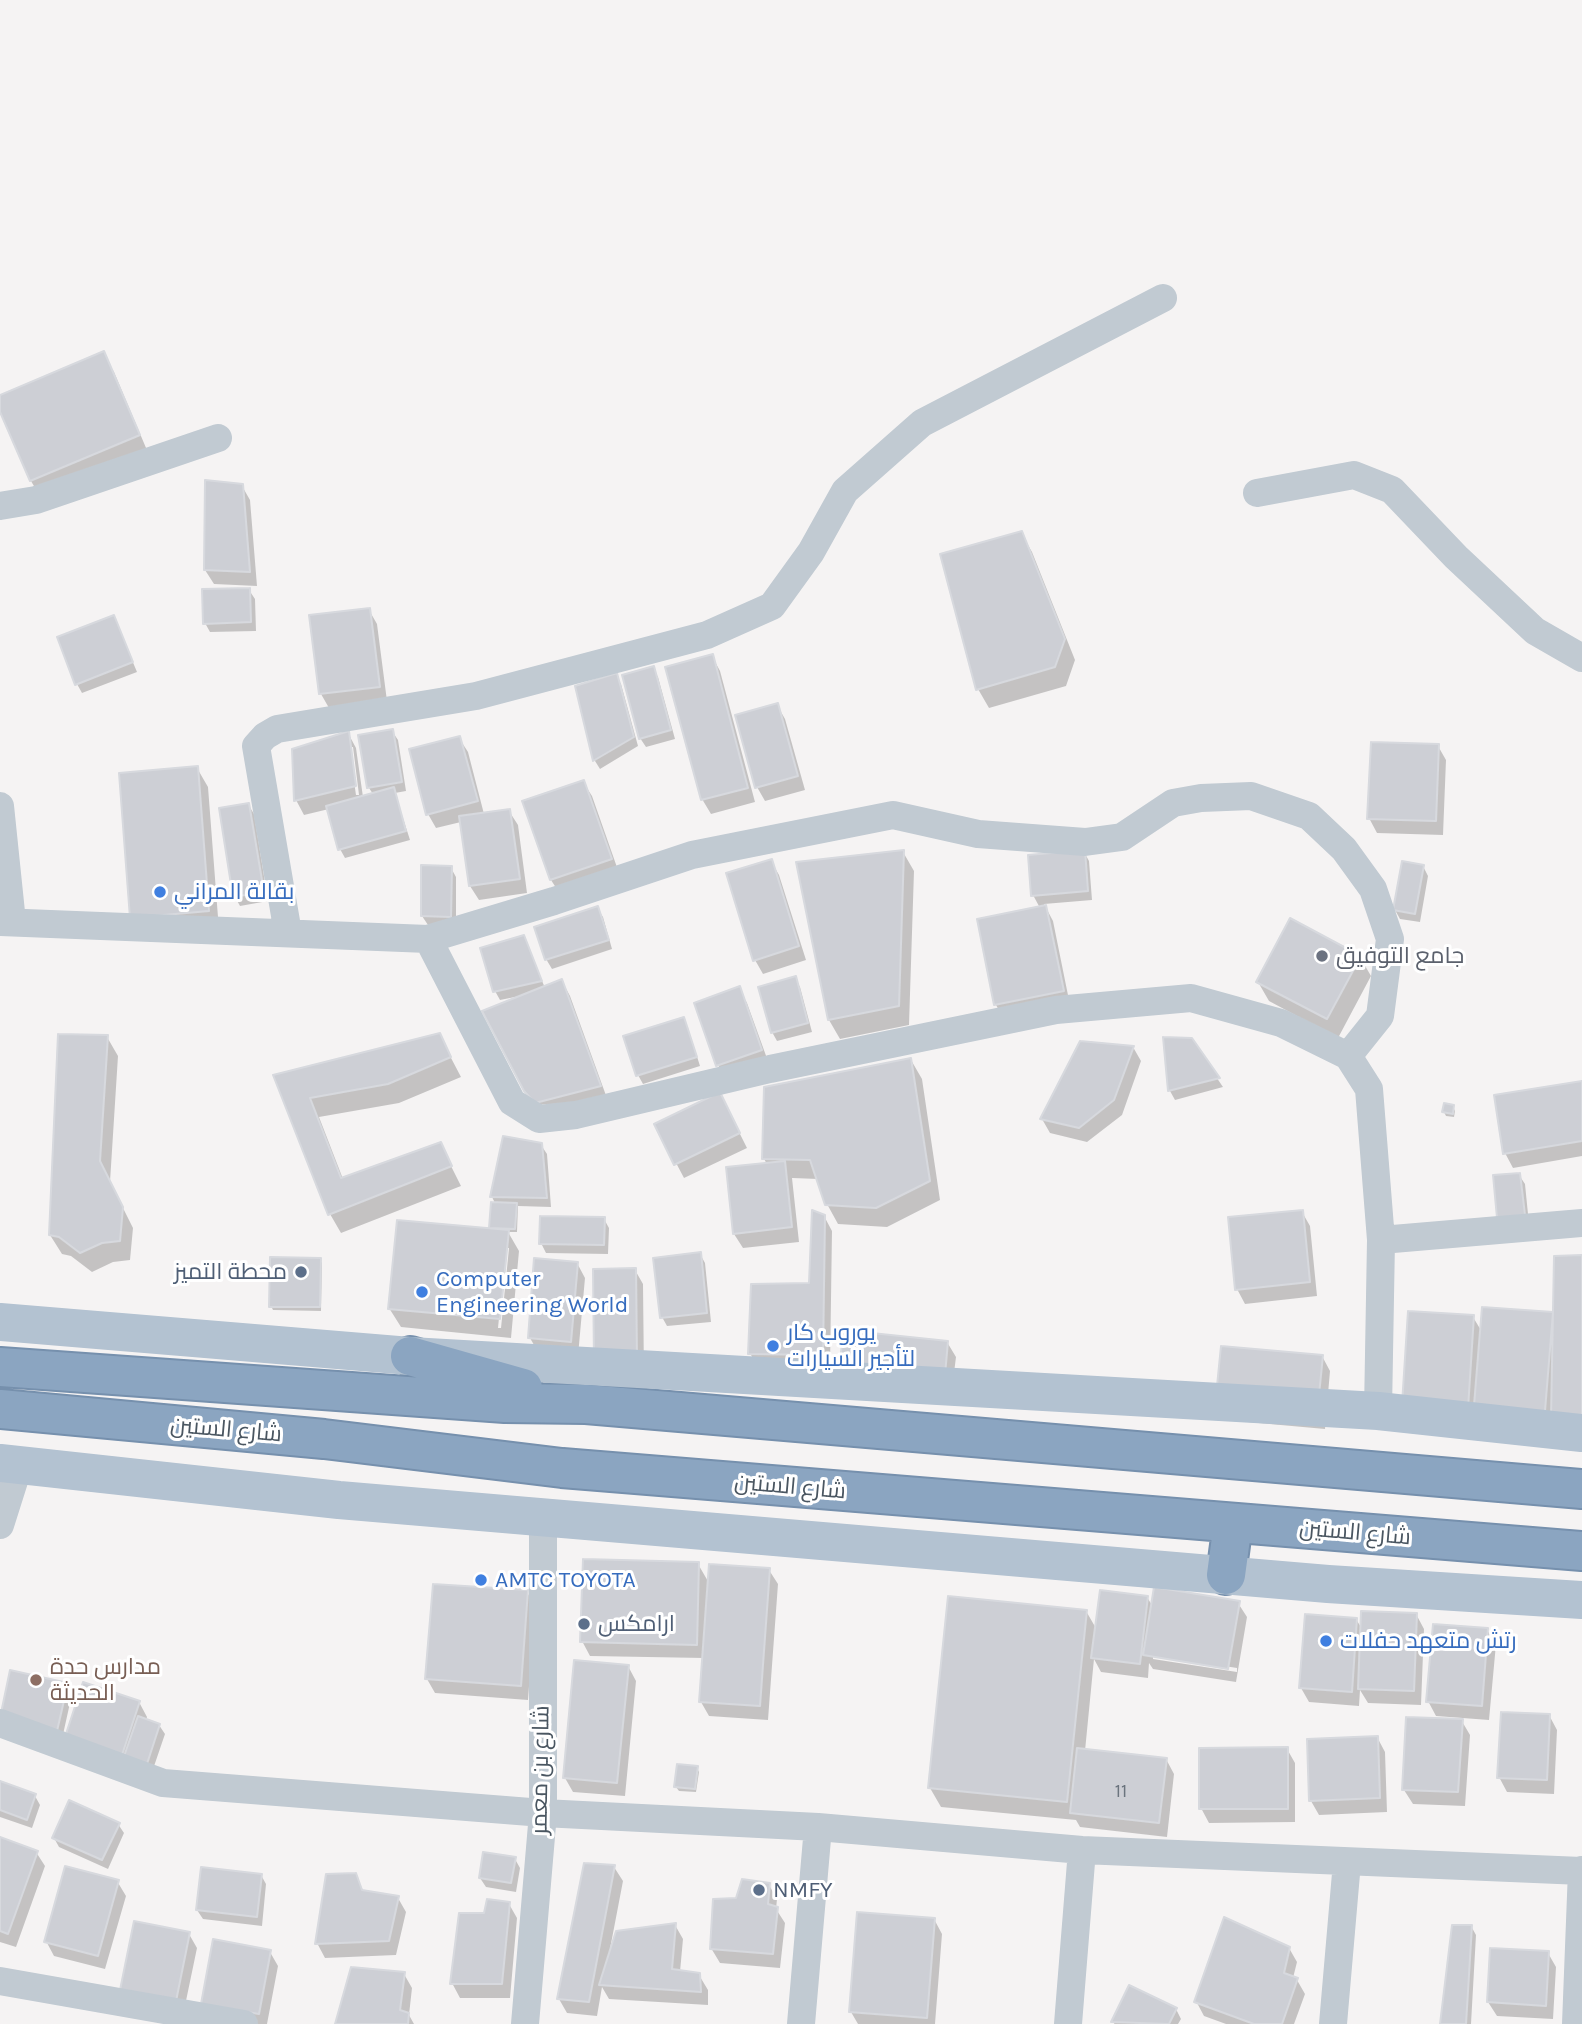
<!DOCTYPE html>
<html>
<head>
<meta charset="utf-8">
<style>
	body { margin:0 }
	canvas { display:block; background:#f5f3f3 }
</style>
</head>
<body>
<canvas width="1582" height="2024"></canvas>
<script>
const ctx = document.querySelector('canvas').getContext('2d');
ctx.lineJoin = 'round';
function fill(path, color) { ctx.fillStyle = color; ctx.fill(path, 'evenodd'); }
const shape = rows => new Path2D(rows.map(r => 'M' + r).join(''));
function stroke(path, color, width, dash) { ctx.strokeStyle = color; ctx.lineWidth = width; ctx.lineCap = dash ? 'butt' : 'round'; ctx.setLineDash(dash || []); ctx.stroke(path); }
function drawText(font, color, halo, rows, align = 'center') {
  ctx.font = font + ' Karla,Cairo,sans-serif'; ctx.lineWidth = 6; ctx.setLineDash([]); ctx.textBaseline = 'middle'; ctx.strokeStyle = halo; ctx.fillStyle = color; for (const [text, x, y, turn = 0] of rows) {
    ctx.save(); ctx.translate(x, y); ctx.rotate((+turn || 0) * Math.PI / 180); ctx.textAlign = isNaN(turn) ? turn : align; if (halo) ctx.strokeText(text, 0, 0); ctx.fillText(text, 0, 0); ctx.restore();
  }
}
fill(shape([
	[103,353,114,372,149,455,42,500,31,481,0,407,0,397],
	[242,486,250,500,257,586,214,584,205,570],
	[1021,533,1032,552,1075,660,1066,686,989,708,978,689],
	[249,590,255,599,256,631,210,632,205,623],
	[369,610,377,624,387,701,329,708,321,694],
	[114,617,137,672,82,693,77,684],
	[712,656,720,671,755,802,711,814,702,799],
	[653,668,658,677,675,739,646,747,640,738],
	[616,675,621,684,638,746,600,769,595,761,577,687],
	[777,705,785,719,805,790,765,801,757,787],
	[392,731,398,740,406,791,395,793,410,840,345,858,340,849,329,809,304,815,296,800,348,733,356,748,363,797,373,794,369,788],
	[349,747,353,747,359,795,356,795],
	[459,738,468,752,484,814,509,811,518,825,527,893,479,900,470,886,461,822,436,828,428,814],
	[1438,746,1446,760,1443,835,1377,833,1369,818],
	[197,768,208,787,219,930,143,936],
	[583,782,592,796,619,873,560,894,551,880,524,802],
	[248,804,254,814,268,901,240,906,235,897,221,809],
	[903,852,914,871,909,1025,840,1039,829,1020,798,864],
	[1084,852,1089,861,1092,900,1044,904,1053,921,1070,1005,1004,1019,996,1005,1040,908,1033,895],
	[771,861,779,875,806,960,763,974,755,960],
	[1423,866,1428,876,1420,922,1400,919,1395,910],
	[451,868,456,877,456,926,428,925,422,916],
	[597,908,603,917,612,949,552,969,546,959],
	[528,947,545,988,562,981,570,996,608,1101,534,1105,520,996,500,1000,495,991],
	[1360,957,1371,976,1338,1038,1269,1001,1258,982],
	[795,978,800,987,812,1032,777,1041,772,1032],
	[739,988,747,1003,769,1064,726,1080,718,1065,696,1004],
	[683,1019,688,1028,700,1066,643,1084,638,1075],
	[439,1035,461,1077,399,1103,319,1117,343,1179,440,1144,461,1186,341,1233,330,1214,276,1076],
	[107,1037,118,1056,110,1182,133,1228,130,1260,113,1262,92,1272,71,1256,62,1254,50,1235],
	[1165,1038,1191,1040,1223,1087,1175,1100,1170,1091],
	[1133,1047,1141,1061,1122,1115,1087,1142,1050,1133,1042,1119],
	[911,1060,922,1079,940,1200,887,1227,838,1224,827,1204,818,1179,792,1178,799,1242,743,1248,734,1234,767,1164,764,1159],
	[1582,1083,1582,1156,1513,1168,1505,1153],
	[1453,1107,1455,1111,1454,1117,1446,1116,1444,1112],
	[727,1108,747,1148,684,1178,656,1125],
	[504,1138,541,1145,547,1154,551,1207,518,1206,517,1232,508,1232,519,1251,511,1338,401,1327,389,1308,493,1230,491,1227,495,1203,492,1197],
	[506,1248,509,1248,501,1328,498,1328],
	[1519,1175,1525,1184,1529,1224,1504,1226],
	[1302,1212,1310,1226,1317,1296,1245,1304,1237,1289],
	[824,1216,832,1231,830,1368,758,1368,750,1353,811,1285],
	[604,1219,609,1228,608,1254,546,1253,541,1243],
	[700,1254,705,1263,711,1322,667,1326,662,1317],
	[1582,1256,1582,1440,1411,1433,1473,1317,1482,1332,1552,1314,1555,1316],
	[320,1259,322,1263,321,1311,273,1310,271,1306],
	[577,1263,585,1278,578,1356,538,1352,530,1338],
	[635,1270,643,1284,644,1376,604,1377],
	[845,1332,947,1342,956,1357,952,1389],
	[1322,1356,1330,1371,1325,1429,1225,1420],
	[698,1564,709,1583,769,1570,778,1584,768,1720,709,1716,701,1702,704,1658,590,1656,582,1641],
	[527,1592,535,1606,528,1700,435,1693,427,1679],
	[1147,1597,1153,1607,1238,1603,1247,1617,1236,1682,1153,1669,1149,1663,1148,1678,1101,1672,1094,1659,1085,1751,1166,1759,1174,1774,1167,1837,1080,1827,1076,1820,941,1807,930,1788,1086,1611,1097,1630],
	[1153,1655,1237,1668,1237,1672,1153,1659],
	[1416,1614,1424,1629,1421,1705,1368,1703,1360,1690,1359,1706,1309,1702,1301,1688,1356,1619,1362,1629],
	[1487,1630,1496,1644,1489,1720,1436,1716,1428,1701],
	[628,1666,636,1681,625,1796,573,1792,565,1778],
	[67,1685,72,1694,62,1739,7,1727],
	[139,1702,147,1717,146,1721,159,1725,165,1734,150,1778,74,1754],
	[1549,1715,1557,1730,1554,1794,1507,1792,1499,1777],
	[1460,1718,1470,1735,1465,1806,1413,1804,1404,1790],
	[1377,1737,1385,1752,1387,1812,1319,1815,1311,1801],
	[1287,1749,1295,1763,1295,1822,1209,1823,1201,1808],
	[697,1768,699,1772,696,1792,679,1791,676,1787],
	[0,1783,35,1796,40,1805,32,1828,0,1817],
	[118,1824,124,1833,108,1869,59,1847,54,1838],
	[0,1839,36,1852,45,1866,16,1947,0,1942],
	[515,1859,520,1868,516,1892,486,1887,480,1878],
	[614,1867,623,1881,610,1949,675,1925,683,1939,680,1972,699,1975,708,1990,708,2005,609,1999,602,1987,597,2016,567,2013,559,1999],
	[261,1875,266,1884,262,1926,203,1919,197,1910],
	[355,1875,364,1892,398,1898,406,1912,396,1955,325,1958,317,1943],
	[117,1881,126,1896,105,1969,54,1956,46,1941],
	[769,1885,777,1899,776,1909,785,1923,780,1968,720,1963,711,1948],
	[509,1904,517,1918,510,1998,460,1998,452,1983,486,1914],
	[934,1919,942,1934,935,2024,858,2024,851,2012],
	[1471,1926,1476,1935,1471,2024,1441,2024],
	[189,1934,197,1948,182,2020,121,1995],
	[1289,1948,1297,1962,1293,1978,1297,1980,1305,1994,1294,2024,1226,2024,1204,2016,1196,2001],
	[270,1952,278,1966,267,2024,243,2024],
	[1548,1953,1556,1967,1553,2019,1497,2016,1488,2002],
	[404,1974,412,1988,409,2015,414,2024,337,2024],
	[1130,1987,1176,2009,1181,2019,1178,2024,1114,2024]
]), '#0003');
const building = shape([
	[104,351,140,435,30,481,0,412,0,395,104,351],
	[205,480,243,484,250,572,204,570,205,480],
	[1022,531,1065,639,1055,667,976,690,940,554,1022,531],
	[250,588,251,622,203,624,202,589,250,588],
	[370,608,380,687,319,694,309,615,370,608],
	[114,615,133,662,75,685,57,637,114,615],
	[713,654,748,788,701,800,665,667,713,654],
	[654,666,671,730,639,739,622,675,654,666],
	[617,673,634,737,593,761,575,686,617,673],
	[778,703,798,776,755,788,735,715,778,703],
	[393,729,402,782,367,788,358,735,393,729],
	[349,731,356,786,294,801,292,749,349,731],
	[460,736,478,801,426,815,409,749,460,736],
	[1371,742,1439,744,1436,821,1367,819,1371,742],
	[198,766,209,911,130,918,119,773,198,766],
	[584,780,612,859,550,880,522,801,584,780],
	[394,787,406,831,338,850,326,806,394,787],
	[249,803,264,892,233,897,219,808,249,803],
	[510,809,520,879,469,886,459,816,510,809],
	[904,850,899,1006,828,1020,796,862,904,850],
	[1085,850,1088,891,1031,896,1028,855,1085,850],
	[772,859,799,946,753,961,726,873,772,859],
	[1402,861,1424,865,1415,914,1393,910,1402,861],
	[421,865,452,866,451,917,421,916,421,865],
	[1046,905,1064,991,994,1005,977,919,1046,905],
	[598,906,609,940,545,960,534,927,598,906],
	[1290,918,1361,956,1327,1019,1256,982,1290,918],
	[524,935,542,981,493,992,480,948,524,935],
	[796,976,808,1023,771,1033,758,987,796,976],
	[562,979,601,1086,535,1103,524,1091,482,1011,562,979],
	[740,986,762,1050,716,1066,694,1003,740,986],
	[684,1017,697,1057,636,1076,623,1036,684,1017],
	[440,1033,451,1057,388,1084,310,1098,341,1178,441,1142,452,1166,328,1215,273,1075,440,1033],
	[58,1034,108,1035,100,1161,123,1207,120,1241,102,1243,80,1253,59,1237,49,1235,58,1034],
	[1163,1037,1192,1038,1220,1078,1168,1091,1163,1037],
	[1080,1041,1134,1046,1114,1100,1079,1128,1040,1119,1080,1041],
	[911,1058,930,1181,876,1208,825,1205,810,1160,762,1159,764,1087,911,1058],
	[1582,1081,1582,1141,1503,1154,1494,1095,1582,1081],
	[720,1092,740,1133,674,1165,654,1124,720,1092],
	[1444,1103,1454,1105,1453,1114,1442,1112,1444,1103],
	[503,1136,542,1143,547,1198,490,1197,503,1136],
	[785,1161,792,1227,733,1234,726,1167,785,1161],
	[1520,1173,1525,1215,1497,1218,1493,1175,1520,1173],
	[491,1202,517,1203,515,1229,489,1228,491,1202],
	[812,1210,825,1215,823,1355,748,1354,751,1284,809,1283,812,1210],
	[1303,1210,1310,1282,1235,1290,1228,1217,1303,1210],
	[540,1216,605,1217,604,1245,539,1244,540,1216],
	[397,1220,509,1230,500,1319,388,1309,397,1220],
	[701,1252,707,1313,660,1318,653,1258,701,1252],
	[1582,1255,1582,1422,1551,1419,1554,1256,1582,1255],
	[270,1257,321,1258,320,1307,269,1307,270,1257],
	[534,1258,578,1262,571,1342,528,1338,534,1258],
	[636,1268,637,1362,594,1363,593,1269,636,1268],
	[1482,1307,1553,1312,1544,1423,1473,1418,1482,1307],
	[1408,1311,1474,1315,1467,1424,1401,1420,1408,1311],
	[843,1330,948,1341,945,1375,840,1364,843,1330],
	[1221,1346,1323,1355,1317,1415,1215,1406,1221,1346],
	[583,1559,699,1562,697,1645,580,1642,583,1559],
	[709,1564,770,1568,760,1706,699,1702,709,1564],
	[433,1584,528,1590,521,1686,425,1679,433,1584],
	[1154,1587,1240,1601,1228,1669,1143,1655,1154,1587],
	[1100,1590,1148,1596,1140,1664,1091,1658,1100,1590],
	[948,1596,1087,1610,1067,1802,928,1788,948,1596],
	[1361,1611,1417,1613,1414,1691,1358,1689,1361,1611],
	[1305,1614,1357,1618,1352,1692,1299,1688,1305,1614],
	[1433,1624,1488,1628,1482,1706,1426,1702,1433,1624],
	[574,1660,629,1665,617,1783,563,1778,574,1660],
	[10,1670,68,1683,57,1731,0,1718,10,1670],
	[83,1682,140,1701,121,1758,64,1740,83,1682],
	[1501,1712,1550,1714,1547,1780,1497,1778,1501,1712],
	[138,1716,160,1724,145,1770,122,1762,138,1716],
	[1406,1717,1463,1719,1458,1792,1402,1790,1406,1717],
	[1378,1736,1380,1798,1309,1801,1307,1739,1378,1736],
	[1288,1747,1288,1809,1199,1809,1199,1748,1288,1747],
	[1077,1748,1167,1758,1159,1823,1070,1813,1077,1748],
	[677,1764,698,1766,695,1789,674,1787,677,1764],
	[0,1781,36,1794,27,1820,0,1810,0,1781],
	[69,1800,120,1823,102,1860,52,1838,69,1800],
	[0,1837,38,1851,8,1934,0,1931,0,1837],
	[483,1852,516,1857,511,1883,479,1878,483,1852],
	[584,1863,615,1865,589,2002,557,1999,584,1863],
	[65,1866,119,1880,98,1956,44,1942,65,1866],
	[201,1867,262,1874,257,1917,196,1910,201,1867],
	[356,1873,362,1890,399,1896,389,1941,315,1944,326,1874,356,1873],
	[742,1879,770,1883,768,1904,778,1907,773,1954,710,1949,713,1899,736,1898,742,1879],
	[487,1899,510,1902,502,1984,450,1984,459,1913,484,1913,487,1899],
	[857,1912,935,1918,927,2018,849,2012,857,1912],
	[1224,1917,1290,1947,1284,1973,1298,1978,1282,2024,1254,2024,1194,2002,1224,1917],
	[134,1921,190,1932,175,2006,119,1995,134,1921],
	[676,1923,672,1969,700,1973,701,1992,599,1985,616,1931,676,1923],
	[1452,1925,1472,1925,1466,2024,1440,2024,1452,1925],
	[213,1939,271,1950,259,2014,201,2004,213,1939],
	[1490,1948,1549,1951,1546,2006,1487,2002,1490,1948],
	[351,1967,405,1972,400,2010,409,2013,408,2024,335,2024,351,1967],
	[1129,1985,1177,2008,1169,2024,1111,2022,1129,1985]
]);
fill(building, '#cdcfd5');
stroke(building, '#d7d9de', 2);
const highway = shape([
	[410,1356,523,1388],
	[0,1367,505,1403,586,1404,1582,1489],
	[0,1409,324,1439,562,1468,1582,1551],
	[1226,1575,1233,1523]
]);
stroke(highway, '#7690ad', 42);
stroke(shape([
	[1257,493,1354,475,1392,490,1456,557,1535,631,1582,658],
	[0,506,36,500,218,438],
	[0,806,12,922],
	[0,922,428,939,512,1102,539,1119,576,1115,770,1069,1056,1010,1191,998,1281,1023,1348,1056,1369,1089,1381,1240,1378,1411],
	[288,933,256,746,265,736,277,729,476,696,707,635,772,606,811,552,845,491,922,423,1163,298],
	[428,939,554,901,692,855,893,815,978,834,1085,842,1122,837,1173,803,1201,798,1251,796,1309,816,1344,849,1373,889,1390,939,1380,1016,1348,1056],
	[1381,1240,1582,1223],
	[0,1525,19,1465],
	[0,1723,163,1783,543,1813,818,1827,1082,1850,1582,1871],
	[0,1981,244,2024],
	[525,2024,543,1813,543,1516],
	[801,2024,818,1827],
	[1068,2024,1082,1850],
	[1333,2024,1347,1862],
	[1576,2024,1582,1870]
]), '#c1cad2', 28);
stroke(shape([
	[0,1322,410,1356,1378,1411,1582,1433],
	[0,1463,339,1500,1328,1584,1582,1600]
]), '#b3c2d1', 38);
stroke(highway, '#8ba5c1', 38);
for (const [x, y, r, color] of [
	[160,892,7,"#3f7fe0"],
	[1322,956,7,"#6b7280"],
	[301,1272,7,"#5c6f8a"],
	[422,1292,7,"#3f7fe0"],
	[773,1346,7,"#3f7fe0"],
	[481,1580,7,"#3f7fe0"],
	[584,1624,7,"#5c6f8a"],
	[1326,1641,7,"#3f7fe0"],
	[36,1680,7,"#8d6e63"],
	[759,1890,7,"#5c6f8a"]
]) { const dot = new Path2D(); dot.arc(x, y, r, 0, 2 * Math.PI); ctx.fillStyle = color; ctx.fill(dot); stroke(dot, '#fff', 2.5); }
drawText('19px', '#6b747e', null, [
	["11",1121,1792]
]);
drawText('23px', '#366cbe', '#fff', [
	["بقالة المراني",174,892],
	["Computer",436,1279],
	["Engineering World",436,1305],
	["يوروب كار",787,1333],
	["لتأجير السيارات",787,1359],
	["AMTC TOYOTA",495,1580],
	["رتش متعهد حفلات",1340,1641]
], 'left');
drawText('23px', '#5b616d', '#fff', [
	["جامع التوفيق",1336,956]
], 'left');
drawText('23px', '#4e5e75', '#fff', [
	["محطة التميز",287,1272,"right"],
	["ارامكس",598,1624],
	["NMFY",773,1890]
], 'left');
drawText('23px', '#4a5661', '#fff', [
	["شارع الستين",226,1430,5],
	["شارع الستين",790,1487,5],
	["شارع الستين",1355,1533,5],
	["شارع بن معمر",541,1770,-89]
]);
drawText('23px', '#785e54', '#fff', [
	["مدارس حدة",50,1667],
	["الحديثة",50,1693]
], 'left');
</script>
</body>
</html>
